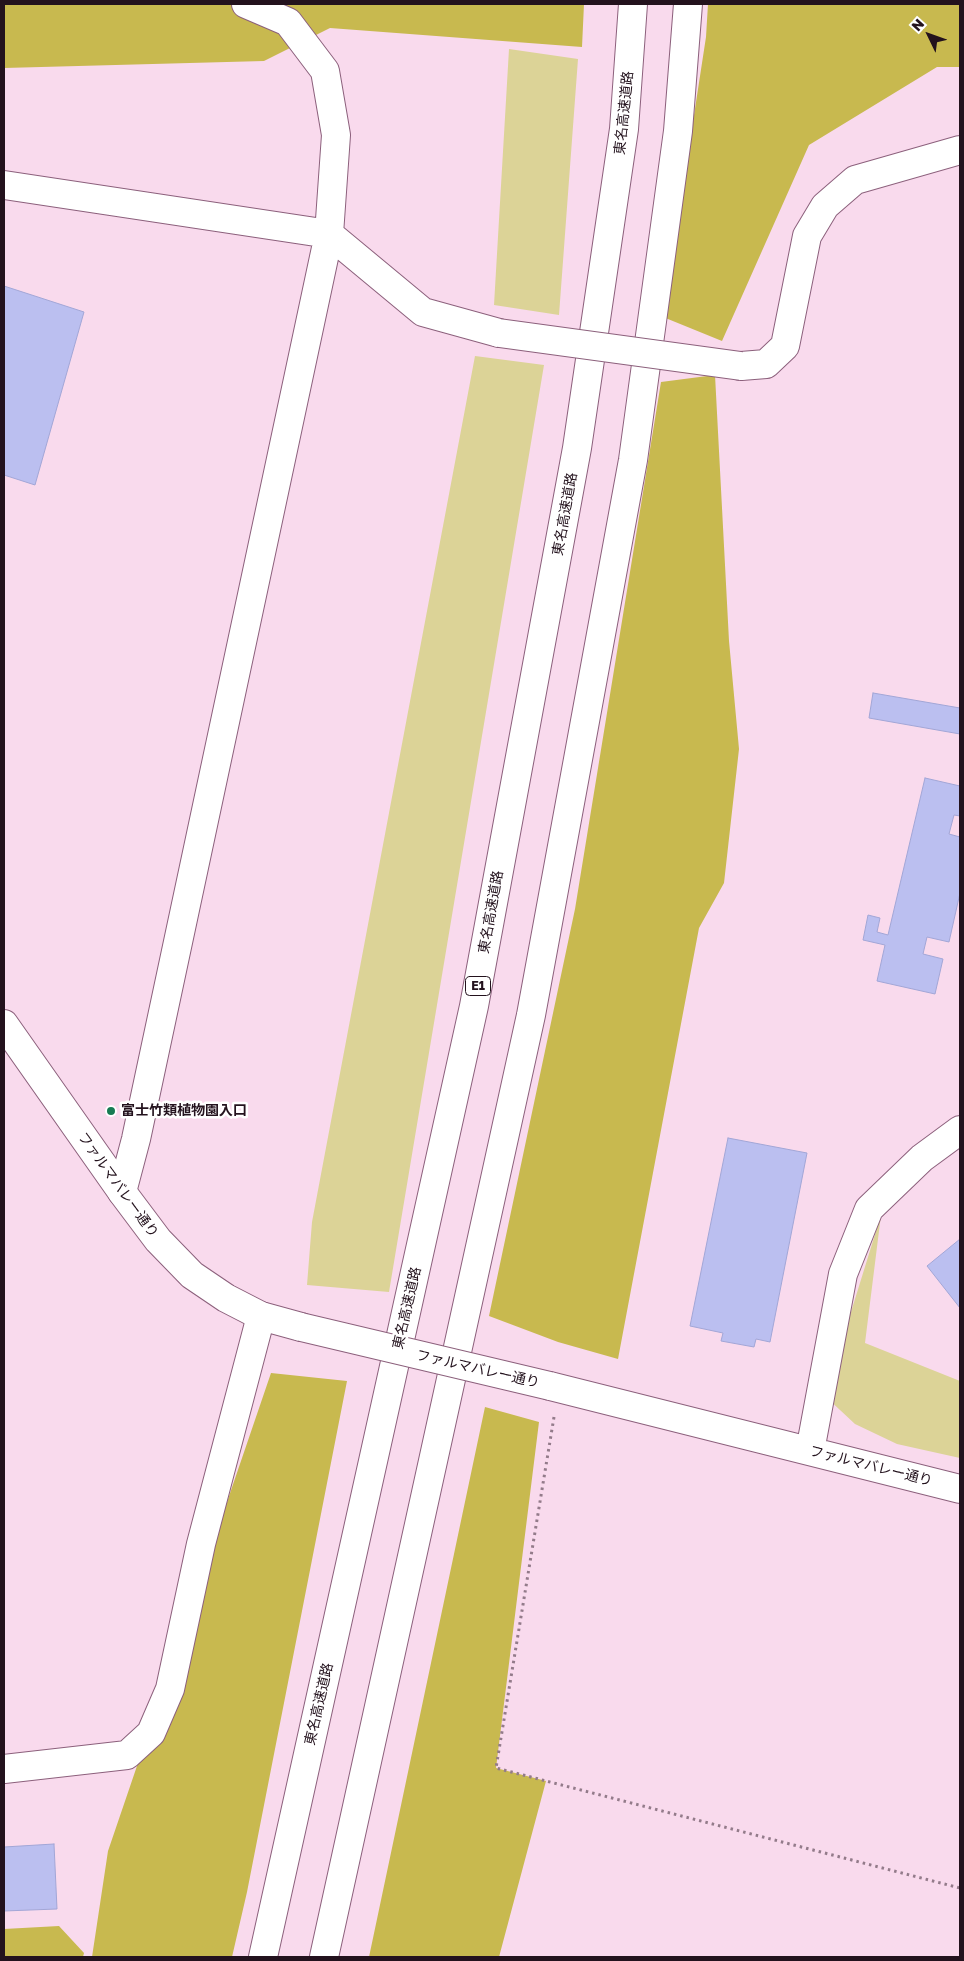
<!DOCTYPE html>
<html>
<head>
<meta charset="utf-8">
<style>
	body { margin:0 }
	#map { position:relative; width:964px; height:1961px; overflow:hidden; background:#f9daed; font-family:"Golos Text",sans-serif }
	canvas { display:block }
	.frame { position:absolute; inset:0; border:5px solid #23121d; pointer-events:none }
	.north { position:absolute; left:904px; top:10px; width:50px; height:50px; -webkit-text-stroke:4px #fff; paint-order:stroke; rotate:312deg; font-size:14px; font-weight:700; line-height:20px; text-align:center; color:#23121d }
	.north::after { content:''; display:block; margin:auto; width:18px; height:22px; background:#23121d; clip-path:polygon(50% 0,100% 100%,50% 72%,0 100%) }
</style>
</head>
<body>
<div id="map">
<canvas width="964" height="1961"></canvas>
<div class="frame"></div>
<div class="north">N</div>
</div>
<script>
const ctx = document.querySelector('canvas').getContext('2d');
ctx.lineJoin = 'round';
function fill(path, color) { ctx.fillStyle = color; ctx.fill(path, 'evenodd'); }
const shape = rows => new Path2D(rows.map(r => 'M' + r).join(''));
function stroke(path, color, width, dash) { ctx.strokeStyle = color; ctx.lineWidth = width; ctx.lineCap = dash ? 'butt' : 'round'; ctx.setLineDash(dash || []); ctx.stroke(path); }
function drawText(font, color, halo, rows, align = 'center') {
  ctx.font = font + ' "Golos Text","Noto Sans JP",sans-serif'; ctx.lineWidth = 5; ctx.setLineDash([]); ctx.textBaseline = 'middle'; ctx.strokeStyle = halo; ctx.fillStyle = color; for (const [text, x, y, turn = 0] of rows) {
    ctx.save(); ctx.translate(x, y); ctx.rotate((+turn || 0) * Math.PI / 180); ctx.textAlign = isNaN(turn) ? turn : align; if (halo) ctx.strokeText(text, 0, 0); ctx.fillText(text, 0, 0); ctx.restore();
  }
}
fill(shape([
	[509,49,578,59,559,315,494,305],
	[475,356,544,365,389,1292,307,1285,312,1222],
	[881,1215,865,1343,960,1381,960,1458,897,1444,855,1424,825,1396]
]), '#dcd397');
fill(shape([
	[4,4,584,4,582,47,330,28,264,61,4,68],
	[708,4,960,4,960,67,937,67,809,145,722,341,663,317,706,37],
	[715,375,729,641,739,749,724,883,699,928,618,1359,558,1342,489,1316,575,909,661,382],
	[271,1373,347,1381,247,1892,232,1957,92,1957,108,1851],
	[485,1407,539,1422,496,1768,546,1781,499,1957,369,1957],
	[59,1926,84,1953,83,1957,4,1957,4,1929]
]), '#c8b94f');
const building = shape([
	[4,286,84,312,35,485,4,475,4,286],
	[873,693,960,708,960,734,869,718,873,693],
	[925,778,960,786,960,816,954,815,949,834,960,837,960,893,949,942,927,937,923,954,943,959,935,994,877,981,885,945,863,940,868,915,880,918,877,932,888,935,925,778],
	[728,1138,807,1153,770,1342,756,1339,754,1347,721,1341,723,1333,690,1326,728,1138],
	[960,1239,960,1308,927,1266,960,1239],
	[54,1844,57,1909,4,1911,4,1847,54,1844]
]);
fill(building, '#bbbff0');
stroke(building, '#a2a6d6', 1);
const minor = shape([
	[4,185,329,234,423,312,499,333],
	[741,366,766,364,785,346,807,236,825,206,855,180,960,150],
	[122,1192,136,1139,329,234,336,135,325,71,288,22,246,4],
	[4,1769,127,1755,151,1733,170,1689,201,1544,261,1316]
]);
const tertiary = shape([
	[4,1024,122,1192,158,1240,192,1275,226,1298,261,1316,301,1327],
	[550,1386,960,1489],
	[810,1451,843,1274,869,1209,922,1158,960,1130]
]);
const motorway = shape([
	[263,1957,474,1006,577,448,624,129,633,4],
	[324,1957,531,1015,633,460,678,131,688,4]
]);
stroke(minor, '#8c607c', 30);
stroke(tertiary, '#8c607c', 30);
stroke(motorway, '#8c607c', 30);
stroke(shape([
	[554,1417,496,1768,960,1888]
]), '#937b8a', 3, [2.5, 4]);
stroke(minor, '#fff', 28);
stroke(tertiary, '#fff', 28);
stroke(motorway, '#fff', 28);
const minorBridge = shape([
	[499,333,741,366]
]);
const tertiaryBridge = shape([
	[301,1327,550,1386]
]);
stroke(minorBridge, '#8c607c', 30, []);
stroke(tertiaryBridge, '#8c607c', 30, []);
stroke(minorBridge, '#fff', 28);
stroke(tertiaryBridge, '#fff', 28);
for (const [x, y, r, color] of [
	[111,1111,5,"#177b53"]
]) { const dot = new Path2D(); dot.arc(x, y, r, 0, 2 * Math.PI); ctx.fillStyle = color; ctx.fill(dot); stroke(dot, '#fff', 2); }
for (const [x, y, w] of [
	[478,986,25]
]) { const box = new Path2D(); box.roundRect(x - w / 2, y - 9.5, w, 19, 4); ctx.fillStyle = '#fff'; ctx.fill(box); stroke(box, '#23121d', 1); }
drawText('bold 12px', '#23121d', null, [
	["E1",478,986]
]);
drawText('14px', '#23121d', '#fff', [
	["東名高速道路",624,113,-84],
	["東名高速道路",565,514,-80],
	["東名高速道路",491,912,-80],
	["ファルマバレー通り",118,1185,54],
	["東名高速道路",407,1308,-77],
	["ファルマバレー通り",478,1369,13],
	["ファルマバレー通り",871,1466,14],
	["東名高速道路",319,1704,-77]
]);
drawText('bold 14px', '#23121d', '#fff', [
	["富士竹類植物園入口",121,1111]
], 'left');
</script>
</body>
</html>
